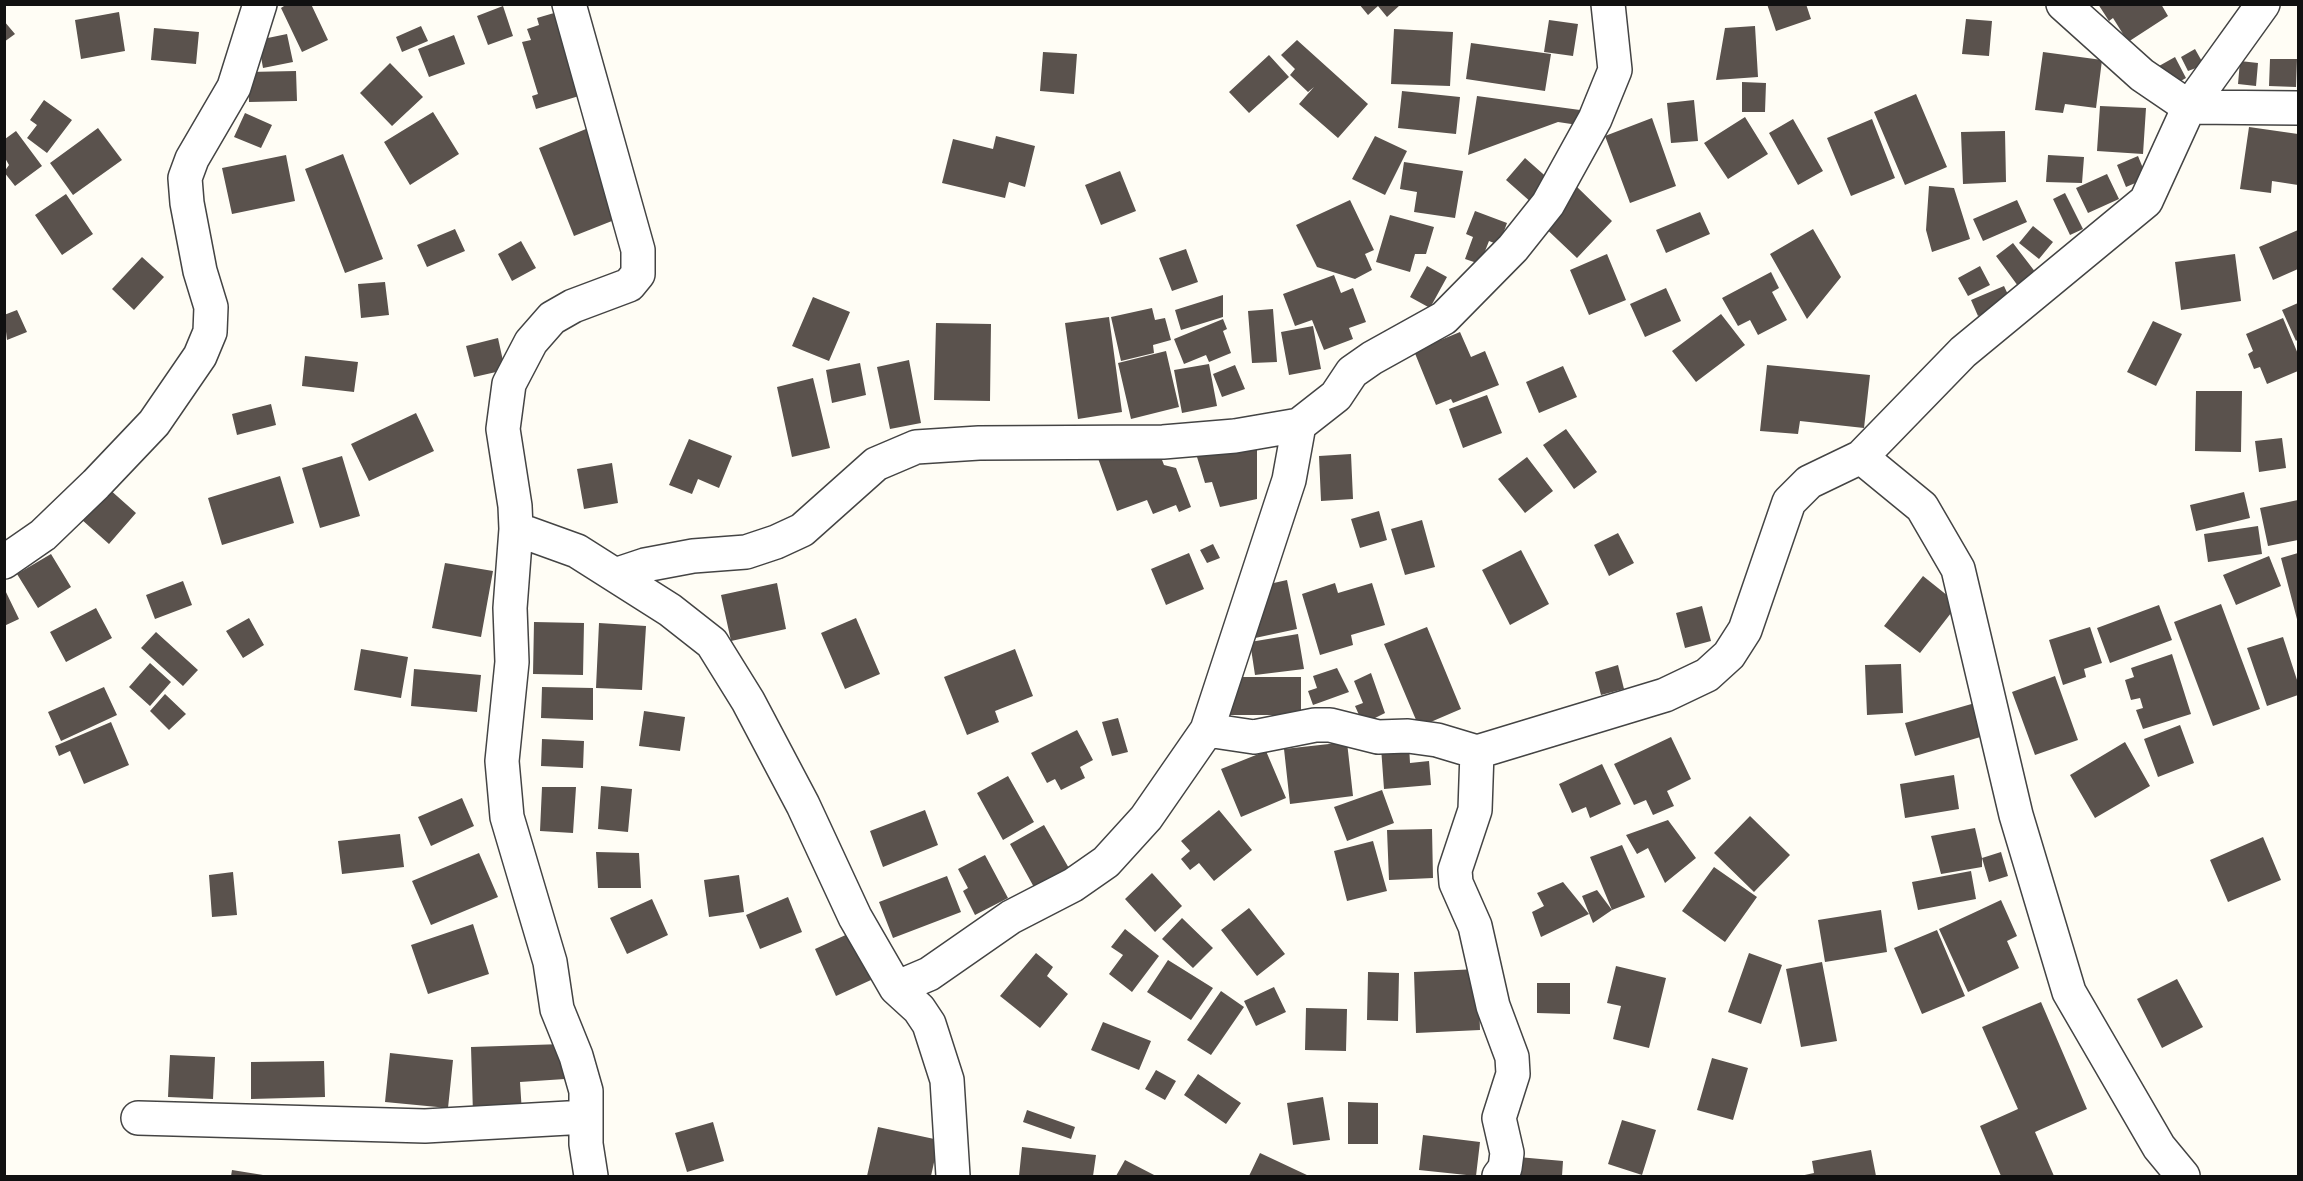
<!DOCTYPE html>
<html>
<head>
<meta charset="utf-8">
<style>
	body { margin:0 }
	#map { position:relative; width:2303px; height:1181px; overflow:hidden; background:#fffdf5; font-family:"Noto Serif",serif }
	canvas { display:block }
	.frame { position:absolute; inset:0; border:6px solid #111; pointer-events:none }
</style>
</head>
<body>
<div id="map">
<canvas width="2303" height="1181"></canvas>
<div class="frame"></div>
</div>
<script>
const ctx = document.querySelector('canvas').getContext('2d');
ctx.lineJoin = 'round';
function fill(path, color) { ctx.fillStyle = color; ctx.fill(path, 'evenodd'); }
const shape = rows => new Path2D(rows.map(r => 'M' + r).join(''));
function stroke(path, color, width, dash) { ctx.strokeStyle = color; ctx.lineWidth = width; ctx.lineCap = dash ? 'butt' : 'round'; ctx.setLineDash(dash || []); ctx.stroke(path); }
fill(shape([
	[287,4,311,4,328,40,302,52,281,8],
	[1359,4,1379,5,1400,5,1387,17,1378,6,1368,15],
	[1767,4,1806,4,1811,19,1776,31],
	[2098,4,2161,4,2168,16,2128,42,2113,18,2109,21],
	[503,6,513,36,488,45,477,16],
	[119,12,125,51,81,59,75,20],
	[554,13,579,96,536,109,532,96,538,94,522,42,531,40,527,29,539,25,537,18],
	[1966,19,1992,21,1989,56,1962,54],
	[1549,20,1578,24,1573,56,1544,52],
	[4,21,15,34,4,42],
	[421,26,428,41,402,52,396,37],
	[1755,26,1758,77,1716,80,1725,28],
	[154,28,199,32,196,64,151,60],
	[1394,29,1453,32,1450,86,1391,84],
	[287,34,293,62,263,68,258,40],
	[454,35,465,64,429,77,418,49],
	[1297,40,1368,104,1338,138,1299,104,1314,87,1308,92,1290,75,1295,69,1281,55],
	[1471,43,1551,54,1545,91,1466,79],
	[2195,49,2204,65,2188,71,2181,57],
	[1043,52,1077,54,1074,94,1040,91],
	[2043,52,2102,60,2096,108,2065,104,2063,113,2035,110],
	[1269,55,1289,77,1249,113,1229,92],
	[2175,57,2186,78,2170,87,2159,66],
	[2270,59,2297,59,2296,87,2269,86],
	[2240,61,2258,63,2256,86,2238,84],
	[390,63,423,97,392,126,360,93],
	[296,71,297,101,249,102,248,72],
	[1742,82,1766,83,1765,112,1742,112],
	[1402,91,1460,97,1456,134,1398,128],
	[1916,94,1947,167,1905,185,1874,112],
	[1477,96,1580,110,1578,125,1558,122,1468,155],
	[44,100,72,120,47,153,27,138,37,125,30,120],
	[1694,100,1698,141,1671,143,1667,103],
	[2100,106,2146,108,2143,154,2097,151],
	[433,112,459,154,410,185,384,142],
	[245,113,272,125,261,148,234,137],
	[1745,117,1768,154,1728,179,1704,143],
	[1652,118,1676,186,1630,203,1605,136],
	[1793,119,1823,171,1798,185,1769,133],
	[1872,119,1895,178,1851,196,1827,138],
	[2249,127,2298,134,2298,185,2272,181,2271,193,2240,189],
	[98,128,122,160,73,195,50,163],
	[586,129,622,217,574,236,539,148],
	[16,131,42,166,15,186,4,172,9,165,5,158,5,139],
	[2005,131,2006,182,1963,184,1961,132],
	[996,136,1035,146,1025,187,1009,182,1005,198,942,183,953,139,993,149],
	[1375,136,1407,151,1385,195,1352,179],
	[343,154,383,259,345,273,305,169],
	[286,155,295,201,232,214,222,168],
	[2048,155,2084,157,2082,183,2046,182],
	[2138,156,2147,178,2126,187,2117,165],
	[1525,158,1551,181,1532,203,1506,180],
	[1404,162,1463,171,1455,218,1414,212,1417,192,1400,189],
	[1120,171,1136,211,1101,225,1085,185],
	[2107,174,2119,199,2088,213,2076,188],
	[1575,185,1612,221,1577,258,1539,222],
	[1929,186,1954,188,1970,239,1932,252,1926,230],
	[2065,193,2083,229,2070,235,2053,199],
	[66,194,93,234,62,255,35,215],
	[1350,200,1374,250,1365,254,1372,270,1355,279,1317,267,1296,225],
	[2017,200,2027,222,1983,241,1973,219],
	[1475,211,1507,223,1499,245,1489,241,1480,264,1465,259,1473,237,1466,234],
	[1700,212,1710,234,1666,253,1656,230],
	[1390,215,1434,227,1426,254,1415,254,1410,272,1376,262],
	[2033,226,2053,242,2039,259,2019,243],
	[455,229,465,251,427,267,417,245],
	[1813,229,1841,277,1807,319,1770,254],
	[2298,230,2298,269,2273,280,2259,247],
	[521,241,536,268,512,281,498,254],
	[2013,243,2036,273,2018,286,1996,256],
	[1186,249,1198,282,1172,291,1159,258],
	[1607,254,1626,300,1589,315,1570,270],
	[2235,254,2241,301,2181,310,2175,262],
	[142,257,164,277,134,310,112,289],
	[1427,266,1447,277,1430,308,1410,297],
	[1980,266,1990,285,1968,296,1958,278],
	[1771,272,1779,288,1772,292,1787,320,1758,335,1750,320,1738,326,1722,298],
	[1334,275,1341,293,1353,288,1366,322,1349,328,1353,339,1324,350,1312,320,1295,326,1283,294],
	[385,282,389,315,361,318,358,284],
	[2004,286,2011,301,1978,316,1971,300],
	[1666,288,1681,321,1645,337,1630,304],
	[1223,295,1223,317,1181,330,1175,310],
	[813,297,850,312,829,361,792,346],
	[2298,303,2298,339,2296,341,2282,310],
	[1152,308,1155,320,1165,318,1171,340,1153,345,1154,353,1121,361,1111,317],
	[1273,309,1277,362,1252,363,1248,311],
	[17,310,27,332,7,340,4,315],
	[1721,314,1745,345,1696,382,1672,351],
	[1109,317,1122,412,1078,419,1065,323],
	[2283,318,2298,354,2298,371,2267,384,2260,367,2254,369,2248,354,2253,351,2246,334],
	[1223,319,1227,329,1223,331,1231,353,1209,362,1206,355,1184,364,1174,339],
	[2153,321,2182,334,2156,386,2127,372],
	[936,323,991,324,990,401,934,400],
	[1313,326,1321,369,1289,375,1281,332],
	[1460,332,1471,357,1485,351,1499,385,1453,403,1451,399,1436,405,1414,351],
	[498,338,505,370,474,377,466,346],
	[1166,351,1179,407,1131,419,1118,363],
	[305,356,358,362,354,392,302,386],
	[909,360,921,423,890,429,877,367],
	[860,363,866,395,832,403,826,370],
	[1209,364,1217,406,1182,413,1174,370],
	[1235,365,1245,389,1222,397,1213,374],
	[1767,365,1870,375,1864,428,1800,421,1798,434,1760,431],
	[1563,366,1577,397,1539,413,1526,382],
	[813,378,830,448,792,457,777,387],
	[2196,391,2242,391,2241,452,2195,451],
	[1487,395,1502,433,1463,448,1449,409],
	[271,404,276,425,237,435,232,414],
	[416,413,434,451,369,481,351,444],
	[1566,429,1597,472,1574,489,1543,445],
	[2282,438,2286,468,2259,472,2255,441],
	[689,439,732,456,719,488,698,479,692,494,669,485],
	[1257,444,1257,499,1220,507,1212,482,1205,483,1197,457],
	[1157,447,1164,465,1176,468,1191,507,1179,512,1176,505,1153,514,1147,500,1117,511,1095,450],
	[1351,454,1353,499,1321,501,1319,456],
	[342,456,360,516,320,528,302,468],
	[1527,457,1553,491,1525,513,1498,479],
	[612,463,618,503,584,509,577,469],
	[280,476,294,523,222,545,208,498],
	[108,488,136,513,109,544,81,519],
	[2244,492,2250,518,2196,531,2190,505],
	[2298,500,2298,540,2268,546,2260,508],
	[1379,511,1387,540,1360,548,1351,519],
	[1422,520,1435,567,1405,575,1391,529],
	[2258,526,2262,554,2208,562,2204,534],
	[1618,533,1634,563,1609,576,1594,545],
	[1213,544,1220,558,1207,563,1200,550],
	[1521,550,1549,604,1510,625,1482,570],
	[1189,553,1204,589,1166,605,1151,569],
	[2298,553,2298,623,2281,558],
	[51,554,71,587,38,608,17,574],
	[2269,556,2281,586,2236,605,2223,575],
	[445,563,493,571,481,637,432,628],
	[1923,576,1958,604,1920,653,1884,626],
	[1287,580,1297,629,1255,638,1252,618,1263,616,1256,587],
	[183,581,192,605,155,619,146,595],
	[777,583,786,629,731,641,721,595],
	[1335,583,1338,593,1372,583,1385,625,1351,635,1353,645,1320,655,1302,594],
	[4,588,19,619,4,626],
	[2221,604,2260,709,2213,726,2174,622],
	[2159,605,2172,640,2110,663,2097,628],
	[1702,606,1711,641,1685,648,1676,613],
	[96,608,112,638,66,662,50,632],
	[249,618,264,645,243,658,226,631],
	[856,618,880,674,845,689,821,633],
	[534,622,584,623,583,675,533,674],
	[599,623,646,626,642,690,596,688],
	[1427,627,1461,709,1419,727,1384,644],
	[2090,627,2102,663,2084,669,2086,677,2063,685,2049,640],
	[156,632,198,670,183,686,141,648],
	[1298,634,1304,669,1255,675,1250,642],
	[2283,637,2298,683,2298,695,2267,706,2247,648],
	[361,649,408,657,401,698,354,690],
	[1015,649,1033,696,995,711,999,722,967,735,944,677],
	[2172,654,2191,714,2143,729,2136,710,2143,708,2140,698,2131,700,2125,680,2134,677,2131,668],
	[150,663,171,682,150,706,129,687],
	[1901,664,1903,713,1867,715,1865,665],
	[1618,665,1624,689,1601,695,1595,672],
	[1337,668,1349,692,1313,705,1308,691,1317,688,1313,676],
	[414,669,481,675,477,712,411,706],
	[1371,673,1385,713,1363,724,1355,706,1363,703,1354,681],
	[2055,676,2078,740,2035,755,2012,692],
	[1229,677,1301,677,1301,715,1229,715],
	[104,687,117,715,61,741,48,712],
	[542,687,593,688,593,720,541,718],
	[165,694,186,714,169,730,150,711],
	[1975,703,1984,736,1915,756,1905,723],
	[644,711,685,717,680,751,639,746],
	[1118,718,1128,752,1112,756,1102,722],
	[111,722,129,765,84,784,70,751,59,756,55,746],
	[2180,725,2194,763,2158,777,2144,739],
	[1077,730,1093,760,1080,767,1085,778,1061,790,1055,779,1047,783,1031,753],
	[1671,737,1691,779,1667,791,1674,806,1653,815,1646,800,1634,805,1614,764],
	[542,739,584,741,583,768,541,766],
	[1347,742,1353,796,1290,804,1284,749],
	[2125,742,2150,786,2095,818,2070,775],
	[1409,745,1410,763,1429,761,1431,785,1384,789,1381,747],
	[1266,751,1286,798,1241,817,1221,769],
	[1602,764,1621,804,1590,818,1586,807,1572,813,1559,784],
	[1954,775,1959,809,1905,818,1900,784],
	[1008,776,1034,822,1003,840,977,793],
	[601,786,632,789,628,832,598,829],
	[542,787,576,787,573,833,540,831],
	[1382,790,1394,823,1347,841,1334,807],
	[462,798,474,826,431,846,418,817],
	[925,810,938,845,883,867,870,831],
	[1219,810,1252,850,1214,881,1199,863,1190,870,1181,859,1190,851,1181,841],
	[1750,816,1790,855,1754,892,1714,853],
	[1668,820,1696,858,1665,883,1648,848,1637,854,1626,835],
	[1044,825,1070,870,1035,889,1010,844],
	[1975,828,1982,858,2001,852,2008,876,1989,882,1982,858,1982,867,1941,874,1931,836],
	[1432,829,1433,878,1389,880,1387,830],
	[400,834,404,867,342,874,338,841],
	[2263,837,2281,880,2228,902,2210,860],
	[1373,841,1387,891,1347,901,1334,851],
	[1622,845,1645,897,1612,910,1593,923,1582,896,1597,890,1612,910,1590,857],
	[596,852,639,853,641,888,598,888],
	[479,853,498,897,431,925,412,881],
	[985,855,1008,898,975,915,963,891,968,888,958,869],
	[1714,867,1757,897,1725,942,1682,911],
	[1971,871,1976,899,1918,910,1912,882],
	[233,872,237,915,212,917,209,875],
	[1152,873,1182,906,1155,932,1125,899],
	[739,875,744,912,709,917,704,880],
	[947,876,961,912,893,938,879,902],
	[1563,882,1589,914,1541,937,1532,912,1544,906,1537,893],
	[788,897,802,932,760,949,746,915],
	[652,899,668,935,627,954,610,918],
	[2001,900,2017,936,2007,941,2019,968,1968,992,1939,929],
	[1249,908,1285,954,1257,976,1221,930],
	[1881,910,1887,952,1825,962,1818,920],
	[1182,918,1213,948,1193,968,1162,939],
	[473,924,489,974,428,994,411,945],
	[1125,929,1159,956,1132,992,1109,974,1123,955,1111,947],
	[1937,930,1965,996,1922,1014,1894,948],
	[850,933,871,980,836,996,815,949],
	[1036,953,1053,967,1047,976,1068,994,1040,1028,1000,996],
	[1749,953,1782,965,1761,1024,1728,1012],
	[1168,960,1213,988,1191,1020,1147,992],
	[1822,962,1837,1041,1801,1047,1786,969],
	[1616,966,1666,978,1649,1048,1613,1039,1621,1006,1607,1003],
	[1478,969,1480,1030,1416,1033,1414,972],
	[1368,972,1399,973,1398,1021,1367,1020],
	[2177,979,2203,1027,2162,1048,2137,999],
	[1537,983,1570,983,1570,1014,1537,1013],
	[1274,987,1286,1012,1256,1026,1244,1001],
	[1221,991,1244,1007,1211,1055,1187,1040],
	[2041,1002,2087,1109,2035,1132,2054,1176,2001,1176,1980,1126,2018,1109,1982,1027],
	[1306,1008,1347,1009,1346,1051,1305,1050],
	[1103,1022,1151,1041,1139,1070,1091,1050],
	[563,1044,565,1079,520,1082,522,1113,473,1114,471,1047],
	[390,1053,453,1060,448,1108,385,1102],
	[170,1055,215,1057,213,1099,168,1097],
	[1712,1058,1748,1068,1733,1120,1697,1110],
	[324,1061,325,1097,251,1099,251,1062],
	[1156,1070,1176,1081,1165,1100,1145,1089],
	[1198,1074,1241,1103,1226,1124,1184,1095],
	[1323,1097,1330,1140,1293,1145,1287,1103],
	[1348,1102,1378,1103,1378,1144,1348,1144],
	[1027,1110,1075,1127,1071,1139,1023,1122],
	[1622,1120,1656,1130,1642,1175,1608,1164],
	[713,1122,724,1161,687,1172,675,1133],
	[878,1127,939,1140,931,1176,867,1176],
	[1423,1135,1480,1142,1476,1176,1419,1170],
	[1022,1147,1096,1155,1093,1176,1019,1176],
	[1871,1150,1876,1176,1800,1176,1814,1173,1812,1161],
	[1260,1153,1309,1176,1249,1176],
	[1518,1157,1563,1161,1562,1176,1516,1176],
	[1125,1160,1156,1176,1116,1176],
	[232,1170,263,1175,263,1176,231,1176]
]), '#5a524d');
const minor = shape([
	[569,4,638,250,638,274,629,285,573,306,552,318,531,342,509,384,503,429,515,506,516,529,510,608,512,662,502,761,507,817,550,962,557,1009,576,1056,586,1091,586,1144,591,1176],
	[2063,4,2142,75,2189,107,2298,108],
	[1861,457,1922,507,1958,569,2016,815,2069,992,2159,1147,2183,1176],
	[516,529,577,551,670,610,712,643,748,701,803,805,855,917,896,988,919,1009,929,1024,947,1080,953,1176],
	[4,562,43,535,96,484,154,423,200,356,210,332,211,307,200,271,187,203,185,178,192,159,234,87,260,4],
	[615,575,645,565,693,556,746,552,776,542,802,530,876,464,916,447,979,443,1163,442,1235,436,1299,425,1336,396,1352,372,1372,358,1444,318,1513,248,1548,204,1595,119,1615,70,1608,4],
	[1207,730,1254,737,1315,725,1330,725,1378,737,1408,736,1437,740,1477,752,1475,810,1455,870,1456,883,1475,926,1493,1006,1512,1057,1513,1074,1499,1118,1507,1153,1505,1168,1499,1176],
	[1477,752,1665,695,1707,675,1729,655,1745,630,1789,502,1809,482,1861,457,1963,352,2146,201,2189,107,2263,4],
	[896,988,929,974,1011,917,1073,885,1106,862,1146,818,1207,730,1289,480,1299,425],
	[138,1118,425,1126,586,1117]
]);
stroke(minor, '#444', 36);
stroke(minor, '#fff', 33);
</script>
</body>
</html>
